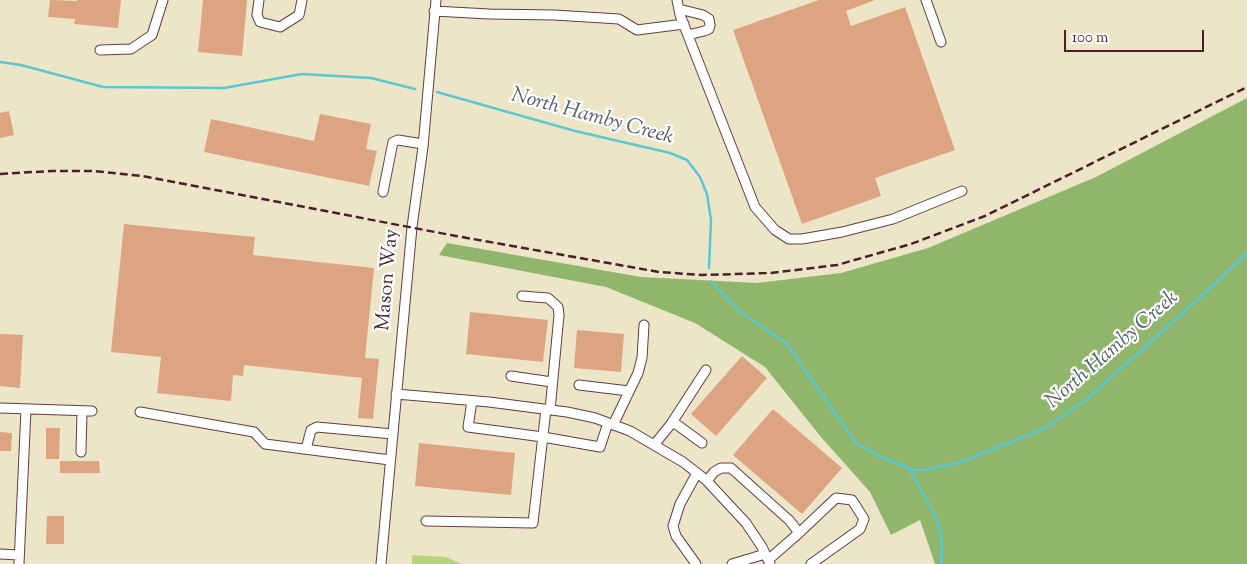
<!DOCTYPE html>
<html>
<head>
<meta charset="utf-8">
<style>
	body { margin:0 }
	#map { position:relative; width:1247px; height:564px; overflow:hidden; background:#ede5c7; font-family:"Sorts Mill Goudy",serif }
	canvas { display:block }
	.scale { position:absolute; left:1064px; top:30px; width:140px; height:22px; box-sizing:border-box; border:2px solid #4a1f2b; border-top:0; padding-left:6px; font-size:15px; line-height:18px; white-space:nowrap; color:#4a1f2b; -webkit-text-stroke:4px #fff; paint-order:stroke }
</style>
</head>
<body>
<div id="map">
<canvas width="1247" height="564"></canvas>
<div class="scale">100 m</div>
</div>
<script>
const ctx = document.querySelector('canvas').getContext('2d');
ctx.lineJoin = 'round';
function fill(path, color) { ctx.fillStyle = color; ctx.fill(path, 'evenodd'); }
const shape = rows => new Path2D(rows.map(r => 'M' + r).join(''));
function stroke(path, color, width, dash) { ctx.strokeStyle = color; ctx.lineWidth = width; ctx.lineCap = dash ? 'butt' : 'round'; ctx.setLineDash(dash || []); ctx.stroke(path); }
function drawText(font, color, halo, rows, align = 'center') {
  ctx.font = font + ' "Sorts Mill Goudy",serif'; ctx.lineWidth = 4.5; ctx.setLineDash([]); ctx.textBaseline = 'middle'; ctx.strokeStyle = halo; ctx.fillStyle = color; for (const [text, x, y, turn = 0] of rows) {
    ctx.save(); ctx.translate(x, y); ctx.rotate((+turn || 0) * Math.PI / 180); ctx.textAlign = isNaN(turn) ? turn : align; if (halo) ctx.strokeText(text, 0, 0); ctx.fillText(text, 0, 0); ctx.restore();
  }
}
fill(shape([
	[412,555,446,557,462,564,412,564]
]), '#b5d57c');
fill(shape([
	[1247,98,1247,564,935,564,920,520,891,535,870,492,821,437,765,367,695,323,606,287,439,255,447,243,641,277,757,283,841,273,928,248,1096,177]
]), '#90b66c');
stroke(shape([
	[0,62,21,65,103,87,224,88,302,74,371,78,415,89],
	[437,92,575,131,670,153,687,160,700,177,707,194,711,220,709,268],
	[711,281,739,311,786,343,856,443,879,456,913,470,926,470,961,462,1046,428,1087,399,1205,293,1247,253],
	[910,470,937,519,942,545,941,564]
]), '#5bc8d1', 2.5);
fill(shape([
	[50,0,77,1,77,0,121,0,118,28,74,24,75,19,48,17],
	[203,0,247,0,242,56,198,52],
	[819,0,875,0,846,11,851,26,905,7,955,150,875,178,881,196,802,224,733,30],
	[9,111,14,135,0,138,0,113],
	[320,114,371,124,366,149,377,151,369,186,204,152,211,119,314,141],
	[124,224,255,237,253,255,374,268,365,358,379,359,373,419,358,418,362,378,244,365,243,376,233,375,231,401,157,393,161,357,111,352],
	[470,312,548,320,543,362,466,354],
	[577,330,624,334,621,372,574,368],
	[0,334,23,335,20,388,0,386],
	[742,356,767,378,716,436,691,414],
	[773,409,842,468,802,514,733,455],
	[46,428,60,428,59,459,46,459],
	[0,432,12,433,11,451,0,451],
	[419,443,515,453,511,495,415,486],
	[60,461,99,461,100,473,60,473],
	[47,516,64,516,64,544,46,544]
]), '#dda481');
const minor = shape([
	[259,0,257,15,260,22,280,27,299,15,302,0],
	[677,0,680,15,755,207,775,230,789,239,802,239,842,232,893,219,962,191],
	[926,0,941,42],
	[679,9,703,15,709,19,710,25,709,29,704,31,688,35],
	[434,11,489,14,554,15,619,19,637,30,684,24],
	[100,50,131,49,152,35,163,0],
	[383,192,393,142,398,140,423,144],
	[522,296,548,298,558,307,559,315,550,410],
	[511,376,552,382],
	[579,385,629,391],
	[396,394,489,402,567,412,595,418,630,431,683,462,706,480,746,523,762,547,770,564],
	[472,401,468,427,543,437,600,447,608,423],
	[0,408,92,411],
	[140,412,254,432,265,444,390,460],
	[671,424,706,370],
	[613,425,638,373,642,358,644,325],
	[654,445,671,424,676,424,702,443],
	[306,449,311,430,317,427,393,434],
	[81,452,82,411],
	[707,481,714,472,721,468,731,468,790,521,799,533,768,560],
	[426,521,533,523,546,409],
	[799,533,836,498,852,500,864,519,860,529,811,564],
	[0,554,19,555],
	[19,564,26,409],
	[381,564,412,227,423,147,436,0],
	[696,564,676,536,673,526,680,504,697,473],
	[732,564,765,554]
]);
stroke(minor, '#623d42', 11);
stroke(minor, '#fff', 9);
stroke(shape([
	[0,174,51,171,93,171,142,176,456,236,659,272,702,275,771,273,837,265,911,244,985,216,1247,87]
]), '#4a1f2b', 2.5, [8, 4]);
drawText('20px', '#4a1f2b', '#fff', [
	["Mason Way",389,280,-85]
]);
drawText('italic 21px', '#505a65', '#fff', [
	["North Hamby Creek",592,118,15],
	["North Hamby Creek",1113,351,-41]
]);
</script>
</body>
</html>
